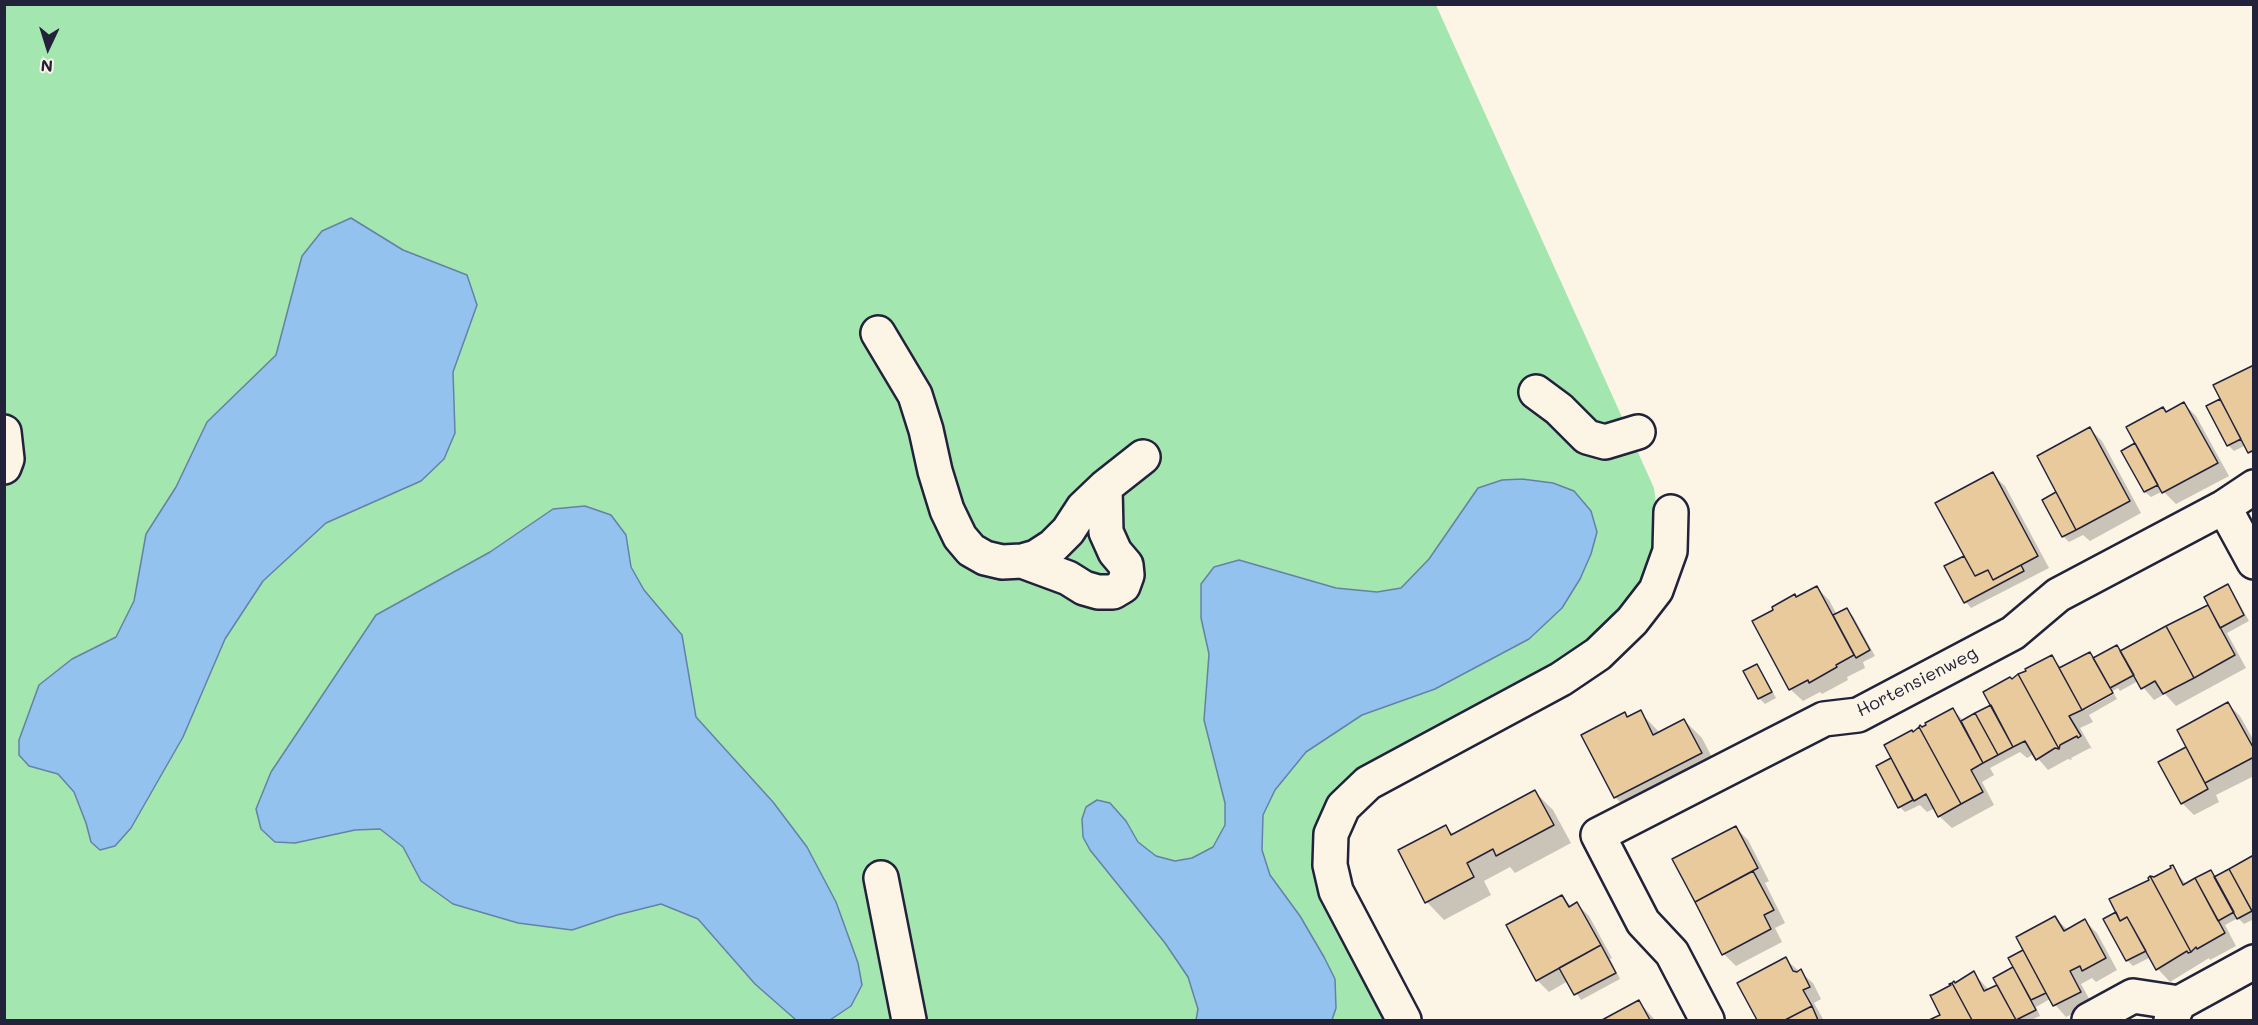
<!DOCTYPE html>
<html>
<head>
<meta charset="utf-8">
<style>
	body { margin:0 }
	#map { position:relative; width:2258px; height:1025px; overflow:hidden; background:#fcf5e5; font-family:Mali,sans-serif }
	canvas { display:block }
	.frame { position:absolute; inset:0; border:6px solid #22223b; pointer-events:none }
	.north { position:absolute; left:18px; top:18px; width:60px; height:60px; -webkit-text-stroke:4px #fcf5e5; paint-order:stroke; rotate:184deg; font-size:16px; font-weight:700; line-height:24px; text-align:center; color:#22223b }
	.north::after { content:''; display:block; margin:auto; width:21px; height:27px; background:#22223b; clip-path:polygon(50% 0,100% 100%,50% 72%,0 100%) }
</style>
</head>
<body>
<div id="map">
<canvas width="2258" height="1025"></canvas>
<div class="frame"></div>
<div class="north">N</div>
</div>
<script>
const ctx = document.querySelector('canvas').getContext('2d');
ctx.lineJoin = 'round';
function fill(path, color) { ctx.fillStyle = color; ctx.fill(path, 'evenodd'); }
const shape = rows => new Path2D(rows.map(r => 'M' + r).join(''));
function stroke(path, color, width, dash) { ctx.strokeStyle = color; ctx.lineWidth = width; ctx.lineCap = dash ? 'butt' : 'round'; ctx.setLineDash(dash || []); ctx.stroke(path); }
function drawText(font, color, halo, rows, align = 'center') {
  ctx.font = font + ' Mali,sans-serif'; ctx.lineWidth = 5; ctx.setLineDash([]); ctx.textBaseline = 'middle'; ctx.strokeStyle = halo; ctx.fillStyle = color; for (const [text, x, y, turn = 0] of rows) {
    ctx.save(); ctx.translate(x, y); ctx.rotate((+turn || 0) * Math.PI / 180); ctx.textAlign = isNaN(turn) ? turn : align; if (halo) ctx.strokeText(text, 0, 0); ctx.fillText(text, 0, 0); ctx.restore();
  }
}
fill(shape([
	[5,5,1436,5,1654,488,1661,542,1615,631,1350,777,1316,823,1317,862,1392,1020,5,1020]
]), '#a4e6af');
const water = shape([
	[351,218,403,250,467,275,477,305,453,372,455,433,444,459,421,481,326,523,263,581,225,639,183,737,131,828,115,846,100,850,91,842,86,823,74,792,58,774,29,766,19,755,19,740,39,685,72,659,116,637,134,601,146,534,176,487,207,422,276,355,302,256,322,231,351,218],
	[1522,479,1553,483,1574,491,1591,511,1597,532,1591,554,1580,579,1562,608,1529,639,1435,689,1362,715,1306,752,1275,790,1263,815,1262,850,1270,875,1300,916,1324,957,1335,979,1336,1008,1332,1020,1196,1020,1198,1009,1188,977,1165,943,1090,850,1083,837,1082,819,1086,807,1097,800,1110,803,1126,821,1138,842,1156,856,1175,861,1192,858,1213,847,1225,825,1225,803,1204,720,1209,654,1201,618,1201,584,1214,567,1239,560,1336,588,1377,592,1401,588,1429,559,1478,488,1502,480,1522,479],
	[585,506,611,515,626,535,631,567,644,590,682,635,696,717,773,802,807,847,836,902,858,963,862,985,851,1006,830,1020,796,1020,755,984,698,919,661,904,617,915,572,930,518,923,453,904,421,881,403,847,380,829,355,830,295,843,275,842,261,829,256,809,271,772,376,615,490,552,553,509,585,506]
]);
fill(water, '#92c2ed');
stroke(water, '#6582a6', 1.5);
fill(shape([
	[2254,366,2254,456,2246,445,2234,451,2228,445,2208,407,2222,400],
	[2184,404,2196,416,2229,476,2176,504,2163,491,2151,497,2145,492,2135,445,2167,413],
	[2090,429,2102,441,2141,513,2090,541,2083,535,2069,542,2063,536,2044,501,2058,493],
	[1992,474,2005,486,2049,568,1971,608,1966,602,1946,567,1966,556],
	[2227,586,2233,592,2249,621,2227,633,2246,668,2176,706,2165,694,2154,700,2138,681,2120,691,2118,688,2085,706,2085,710,2114,694,2117,699,2089,715,2093,722,2080,728,2092,749,2090,748,2071,758,2072,760,2068,759,2048,770,2034,754,2027,758,2020,752,1990,768,1994,775,1982,782,1994,805,1952,828,1939,816,1935,808,1927,812,1920,805,1905,812,1900,807,1878,767,1893,759,1922,729,1953,710,1964,721,1992,705,2012,681,2051,657,2062,668,2090,653,2095,659,2117,647,2122,652,2210,605],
	[1817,588,1829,600,1837,615,1847,610,1853,616,1875,656,1863,662,1865,668,1847,677,1848,680,1822,694,1820,692,1803,701,1790,689,1797,598],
	[1757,666,1762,672,1776,698,1765,704,1759,698],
	[2228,704,2240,716,2254,741,2254,776,2216,795,2219,802,2194,815,2182,803,2188,748],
	[1640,712,1660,733,1684,720,1702,738,1719,771,1633,815,1615,797,1583,735,1625,714,1629,718],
	[1535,792,1553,810,1571,843,1515,873,1510,867,1484,881,1491,895,1444,920,1427,902,1400,851,1446,827,1454,835],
	[1736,828,1748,840,1769,881,1765,883,1785,923,1775,928,1782,942,1736,966,1724,954,1674,860],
	[2254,859,2254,919,2244,924,2238,918,2225,925,2236,946,2210,960,2209,958,2170,982,2158,969,2151,957,2133,966,2127,960,2118,913,2154,879,2173,869,2187,885,2211,872,2216,877],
	[1562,897,1572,907,1577,904,1589,916,1612,958,1610,959,1620,979,1581,1000,1568,981,1549,992,1537,980],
	[2055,918,2068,930,2085,921,2097,933,2117,970,2096,982,2092,978,2081,984,2092,1004,2066,1017,2050,999,2036,1007,2040,1016,2031,1020,1932,1020,1942,1015,1955,984,1974,974,1989,990,1999,985,2015,968,2025,951],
	[1785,959,1813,983,1821,999,1814,1003,1823,1019,1821,1020,1758,1020,1739,984],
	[1639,1002,1655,1020,1605,1020]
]), '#0003');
const building = shape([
	[2254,365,2254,450,2248,453,2213,385,2254,365],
	[2220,399,2241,439,2227,446,2206,406,2220,399],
	[2184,402,2218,463,2162,493,2126,427,2163,407,2166,412,2184,402],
	[2090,427,2130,501,2076,530,2037,456,2090,427],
	[2135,443,2158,485,2144,492,2121,451,2135,443],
	[1993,472,2038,556,1993,580,1988,570,1975,576,1935,503,1993,472],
	[2056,492,2076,530,2062,537,2042,500,2056,492],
	[1964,556,1975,576,1988,570,1993,580,2021,565,2024,571,1964,603,1944,566,1964,556],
	[2228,584,2244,615,2220,628,2204,597,2228,584],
	[1817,586,1854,655,1836,665,1837,667,1809,683,1808,680,1789,690,1752,621,1773,610,1772,607,1795,594,1796,597,1817,586],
	[2208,605,2235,655,2194,678,2166,626,2208,605],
	[1847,608,1870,650,1856,658,1833,615,1847,608],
	[2166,626,2194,678,2163,694,2155,681,2141,689,2120,651,2166,626],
	[2117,645,2134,675,2110,688,2093,658,2117,645],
	[2090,652,2113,693,2082,710,2059,668,2090,652],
	[2052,655,2082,710,2069,716,2081,736,2078,738,2077,736,2060,745,2059,749,2018,674,2026,671,2025,669,2052,655],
	[1757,664,1772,692,1758,699,1743,671,1757,664],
	[2018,674,2059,749,2055,748,2036,760,2025,741,2013,747,1983,692,2010,677,2012,679,2018,674],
	[2228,702,2254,749,2254,757,2205,783,2177,730,2228,702],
	[1991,705,2013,747,1998,755,1975,713,1991,705],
	[1953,708,1983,763,1971,770,1983,792,1961,804,1919,727,1920,725,1922,727,1926,725,1925,723,1953,708],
	[1641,710,1653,735,1684,719,1702,753,1614,798,1581,735,1625,712,1627,717,1641,710],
	[1975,713,1998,755,1983,763,1961,721,1975,713],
	[1919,727,1961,804,1938,817,1926,794,1914,801,1884,745,1912,730,1913,732,1919,727],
	[2186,747,2208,789,2181,804,2158,762,2186,747],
	[1891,758,1913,800,1898,808,1876,766,1891,758],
	[1535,790,1554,825,1496,856,1493,849,1467,863,1474,877,1425,903,1398,850,1446,825,1451,835,1535,790],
	[1736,826,1758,868,1695,902,1672,859,1736,826],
	[2252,856,2254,858,2254,915,2229,869,2252,856],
	[2173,865,2183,885,2195,878,2225,933,2197,949,2196,947,2191,952,2150,876,2154,877,2171,868,2170,866,2173,865],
	[2229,869,2252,911,2237,919,2214,877,2229,869],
	[2211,870,2234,912,2218,921,2195,878,2211,870],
	[1753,871,1774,910,1764,915,1771,929,1722,955,1695,902,1753,871],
	[2150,876,2191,952,2188,953,2187,951,2156,970,2127,917,2120,921,2109,899,2149,880,2148,878,2150,876],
	[1562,895,1569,907,1577,902,1601,945,1536,981,1506,925,1562,895],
	[2116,912,2120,921,2127,917,2146,951,2126,961,2103,919,2116,912],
	[2055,916,2064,931,2085,919,2106,958,2082,971,2080,966,2070,971,2081,992,2053,1006,2016,937,2055,916],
	[1601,945,1616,973,1574,995,1559,968,1601,945],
	[2023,950,2046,993,2031,1000,2008,958,2023,950],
	[1786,957,1793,971,1797,972,1801,969,1810,987,1803,990,1812,1006,1785,1020,1757,1020,1737,983,1786,957],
	[2013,967,2036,1010,2016,1020,1993,978,2013,967],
	[1974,971,1984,991,1997,985,2016,1020,1972,1020,1952,983,1954,981,1955,983,1974,971],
	[1952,983,1972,1020,1929,1020,1940,1015,1930,995,1932,995,1951,985,1949,984,1952,983],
	[1639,1000,1650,1020,1602,1020,1639,1000],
	[1812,1006,1818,1020,1785,1020,1812,1006]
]);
fill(building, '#e9ca9c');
stroke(building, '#22223b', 1.5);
const minor = shape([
	[878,333,915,395,926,430,935,471,947,510,960,537,971,550,985,558,1002,562,1022,561,1036,557,1053,546,1068,531,1083,508,1105,487,1143,457],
	[1536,392,1559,409,1587,437,1605,442,1638,432],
	[4,432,7,459,4,467],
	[2224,507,2254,562],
	[1022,561,1068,578,1084,588,1098,592,1113,592,1123,586,1127,575,1126,565,1115,552,1106,532,1105,487],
	[881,878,909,1020],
	[1404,1020,1336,891,1330,865,1331,834,1343,807,1368,783,1561,679,1598,654,1632,621,1656,590,1670,551,1671,512],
	[1707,1020,1672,953,1643,922,1598,835,1824,719,1858,715,2013,633,2058,595,2224,507,2254,487],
	[2089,1020,2133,996,2179,1003],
	[2171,1020,2179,1003,2254,962]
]);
stroke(minor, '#22223b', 38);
stroke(minor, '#fcf5e5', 33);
drawText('18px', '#22223b', '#fcf5e5', [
	["Hortensienweg",1917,682,-27]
]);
</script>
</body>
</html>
